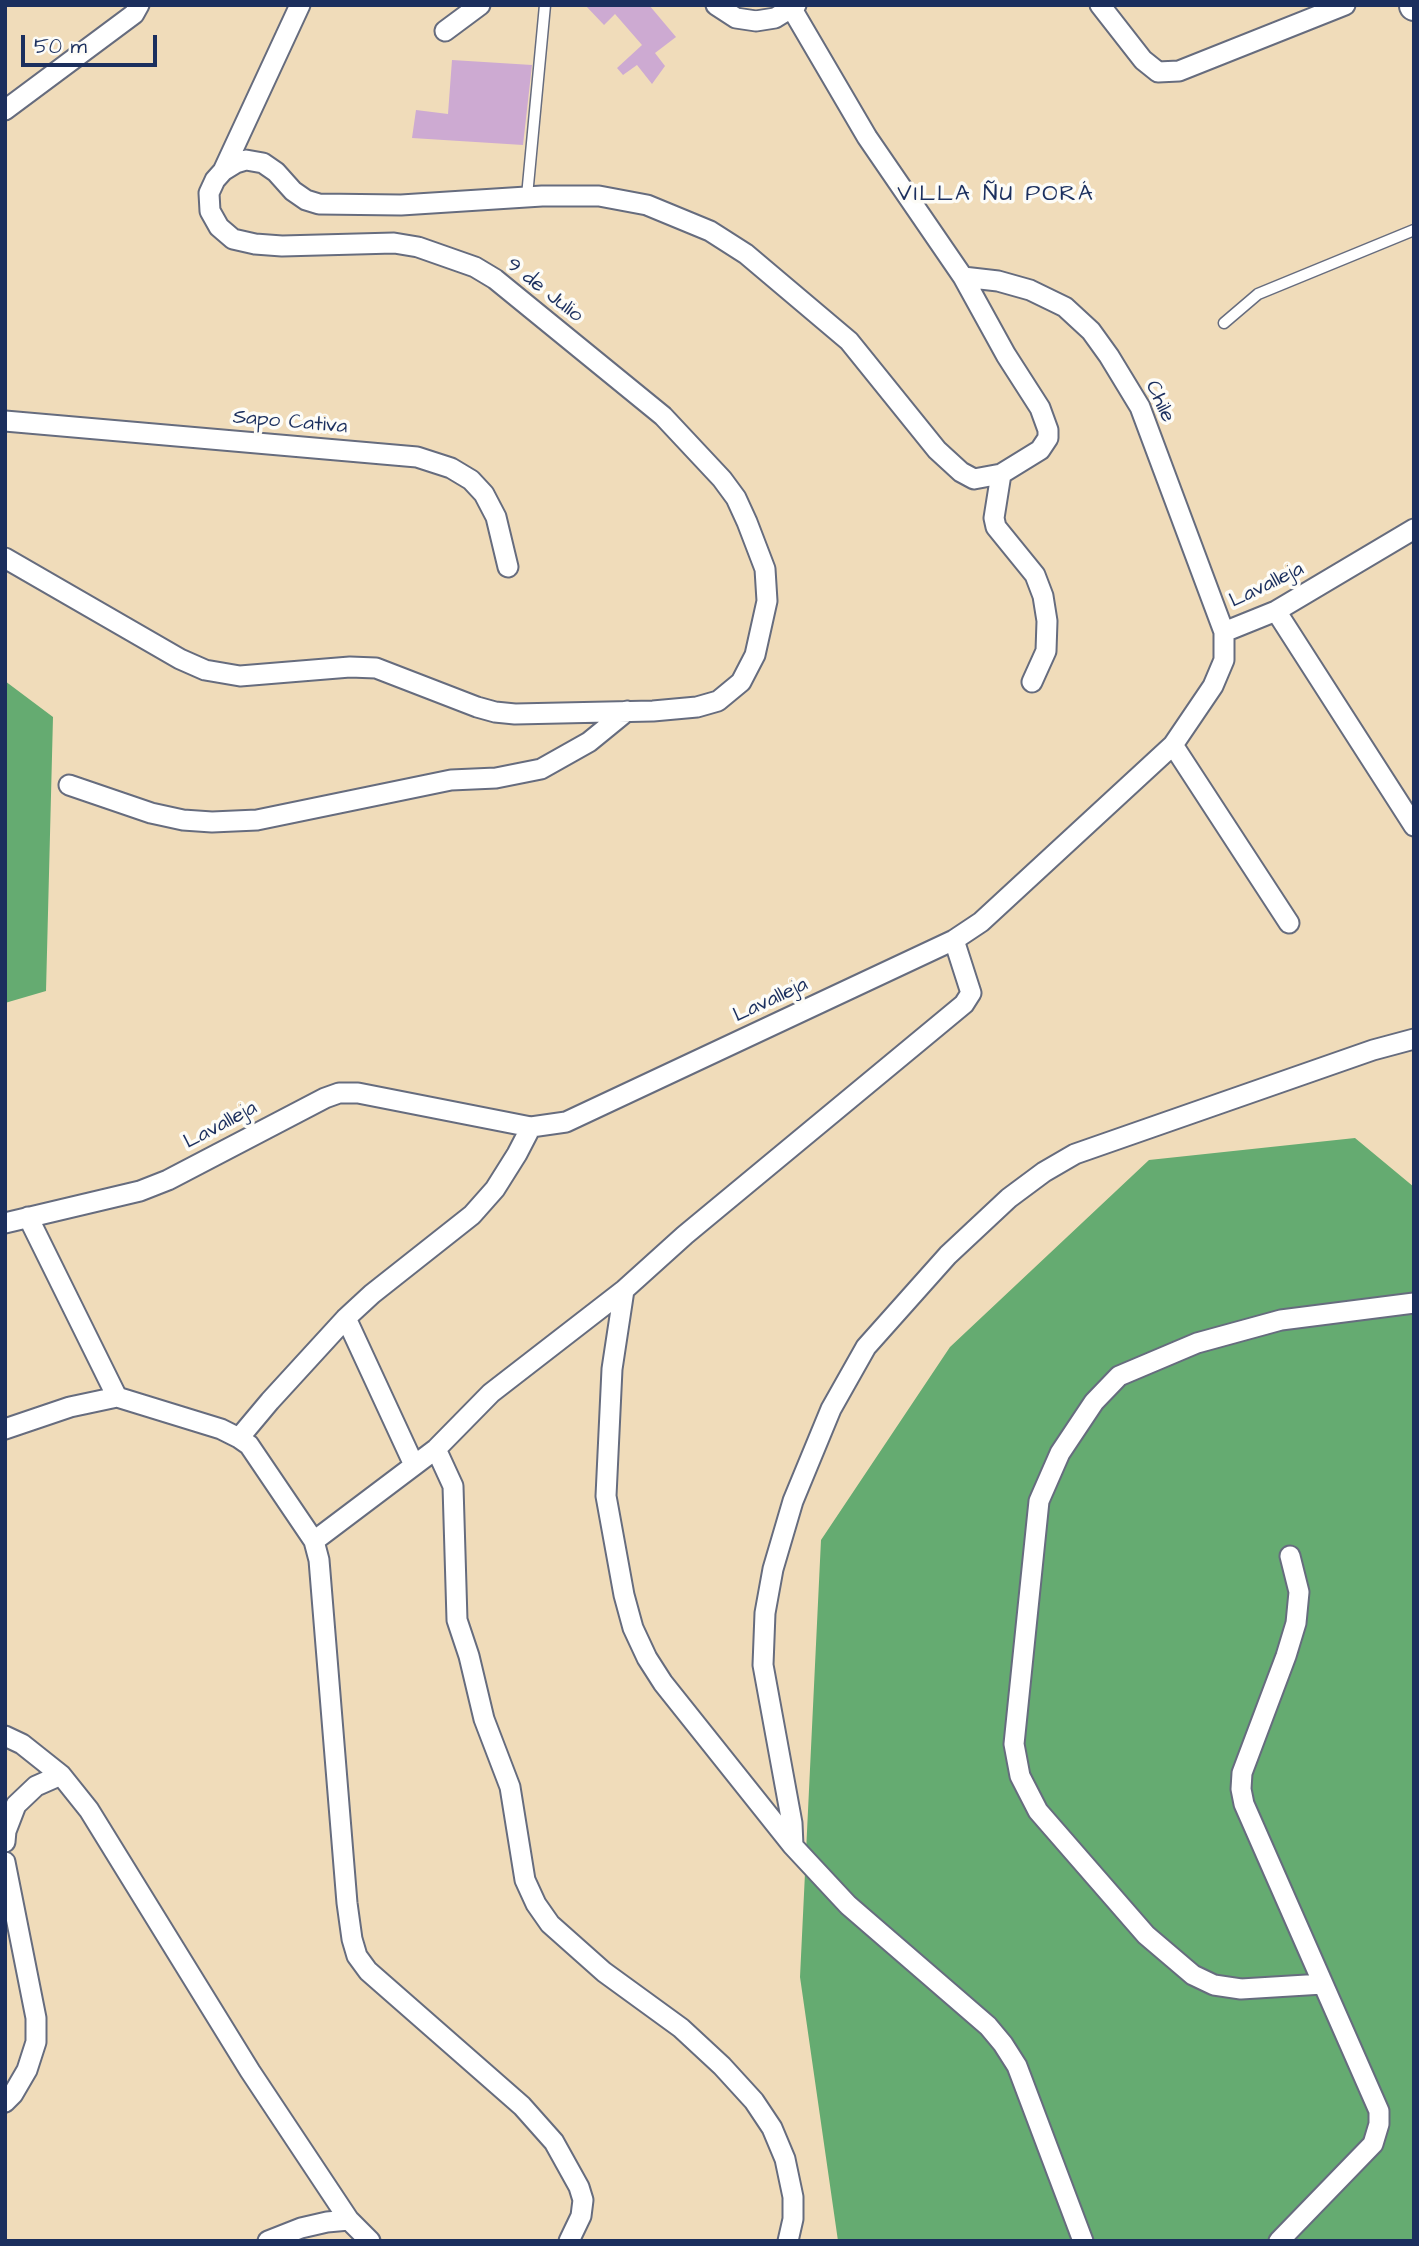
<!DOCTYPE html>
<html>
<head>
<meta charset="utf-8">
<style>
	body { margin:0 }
	#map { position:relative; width:1419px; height:2246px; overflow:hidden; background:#f0dcba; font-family:"Architects Daughter",sans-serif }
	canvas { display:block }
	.frame { position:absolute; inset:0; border:7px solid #1b2f5e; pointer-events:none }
	.scale { position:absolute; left:21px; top:35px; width:136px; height:32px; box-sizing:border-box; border:4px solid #1b2f5e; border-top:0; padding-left:9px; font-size:21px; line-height:24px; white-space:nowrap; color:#1b2f5e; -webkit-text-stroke:5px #fdfcf7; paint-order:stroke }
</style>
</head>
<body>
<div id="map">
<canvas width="1419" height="2246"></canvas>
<div class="frame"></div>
<div class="scale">50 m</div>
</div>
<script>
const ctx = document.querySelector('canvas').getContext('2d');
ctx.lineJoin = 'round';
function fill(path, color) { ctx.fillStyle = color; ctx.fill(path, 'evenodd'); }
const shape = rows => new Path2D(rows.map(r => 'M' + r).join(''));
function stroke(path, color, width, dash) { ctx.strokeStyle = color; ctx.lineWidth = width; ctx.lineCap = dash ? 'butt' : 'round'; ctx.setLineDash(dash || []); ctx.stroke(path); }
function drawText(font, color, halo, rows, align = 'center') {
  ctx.font = font + ' "Architects Daughter",sans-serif'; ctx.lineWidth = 7; ctx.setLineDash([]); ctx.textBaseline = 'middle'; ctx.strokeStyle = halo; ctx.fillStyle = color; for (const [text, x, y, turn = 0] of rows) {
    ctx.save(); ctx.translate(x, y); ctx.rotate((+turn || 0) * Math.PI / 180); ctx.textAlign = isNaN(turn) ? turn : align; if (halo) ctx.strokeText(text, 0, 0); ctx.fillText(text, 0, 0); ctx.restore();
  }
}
fill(shape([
	[5,681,53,717,46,991,5,1003],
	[1355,1138,1414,1187,1414,2241,838,2241,800,1977,821,1540,950,1347,1149,1160]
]), '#65ab71');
fill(shape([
	[585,5,649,5,676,37,655,53,665,66,652,84,637,65,623,75,617,68,642,45,615,14,604,25],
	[452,60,532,65,523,145,412,138,416,110,448,114]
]), '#cdaad2');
const service = shape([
	[527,196,545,5],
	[1224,323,1258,294,1414,230]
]);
const minor = shape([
	[716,5,736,18,756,21,775,18,796,5],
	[1100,5,1143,60,1158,72,1179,71,1345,5],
	[445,31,480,5],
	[5,110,134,14,139,5],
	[223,171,300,5],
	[963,277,998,281,1030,290,1065,307,1091,331,1109,356,1140,407,1224,632],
	[5,421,417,457,451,468,471,480,484,494,496,517,508,567],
	[1001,474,994,518,996,527,1035,575,1043,596,1047,621,1046,651,1032,682],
	[5,558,180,659,205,670,240,676,350,667,376,668,477,707,495,712,515,714,653,711,697,707,718,701,741,682,755,655,767,601,765,569,747,522,736,498,722,479,663,416,495,279,475,267,418,247,394,243,282,246,255,244,233,239,219,227,210,211,209,193,215,180,223,171,236,163,246,160,263,163,276,172,293,191,306,200,319,204,401,205,542,196,599,196,647,205,710,231,746,254,849,341,937,450,961,472,974,479,1001,474,1040,450,1048,438,1048,430,1040,408,1006,355,963,277,867,137,792,9],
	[1276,611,1414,826],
	[1173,745,1289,923],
	[69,785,151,813,183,820,212,822,257,820,451,780,496,778,541,769,589,742,627,711],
	[531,1127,517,1154,495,1189,472,1215,372,1294,346,1318,270,1401,239,1438,249,1445,314,1541,319,1560,347,1903,352,1939,357,1956,368,1971,522,2106,554,2142,579,2187,583,2200,581,2216,569,2241],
	[28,1217,117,1397,221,1429,239,1438],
	[5,1223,140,1191,168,1180,325,1098,339,1093,358,1093,531,1127,566,1122,954,940,981,922,1173,745,1213,686,1224,660,1224,632,1276,611,1414,529],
	[624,1290,612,1369,606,1496,624,1595,633,1628,647,1658,663,1683,793,1846,848,1905,988,2026,1003,2044,1017,2066,1083,2241],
	[346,1318,414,1465],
	[5,1429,70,1407,117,1397],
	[436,1449,453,1486,457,1620,469,1656,484,1719,510,1787,525,1880,536,1904,550,1924,604,1972,681,2028,722,2066,754,2101,772,2128,785,2159,793,2197,793,2219,788,2241],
	[314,1541,436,1449,491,1393,624,1290,685,1235,964,1004,971,993,954,940],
	[5,1736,22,1744,61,1775,89,1810,250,2071,349,2220,370,2241],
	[5,1842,6,1831,16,1805,36,1786,61,1775],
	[793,1846,792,1823,763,1665,765,1613,773,1569,793,1501,831,1409,866,1347,948,1255,1009,1198,1044,1172,1075,1154,1373,1050,1414,1039],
	[5,1862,36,2018,36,2042,27,2070,13,2094,5,2102],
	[1323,1984,1241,1989,1214,1985,1193,1975,1146,1935,1038,1811,1020,1776,1014,1744,1039,1501,1060,1453,1094,1402,1119,1376,1197,1343,1281,1320,1414,1303],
	[268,2241,301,2228,327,2222,349,2220],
	[1279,2241,1373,2144,1379,2124,1379,2111,1244,1804,1241,1789,1242,1773,1286,1656,1296,1623,1299,1592,1290,1556]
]);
const secondary = shape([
	[1414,5,1414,6]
]);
stroke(service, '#666c7e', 13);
stroke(minor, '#666c7e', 23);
stroke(secondary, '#666c7e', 32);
stroke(service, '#fff', 10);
stroke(minor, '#fff', 19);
stroke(secondary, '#fff', 28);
drawText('21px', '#1b2f5e', '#fdfcf7', [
	["9 de Julio",544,291,38],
	["Chile",1159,402,65],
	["Sapo Cativa",290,423,5],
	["Lavalleja",1267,586,-26],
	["Lavalleja",771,1001,-25],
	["Lavalleja",221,1126,-28]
]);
ctx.letterSpacing = '2px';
drawText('23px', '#1b2f5e', '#fdfcf7', [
	["VILLA ÑU PORÁ",996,195]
]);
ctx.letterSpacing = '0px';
</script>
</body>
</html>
